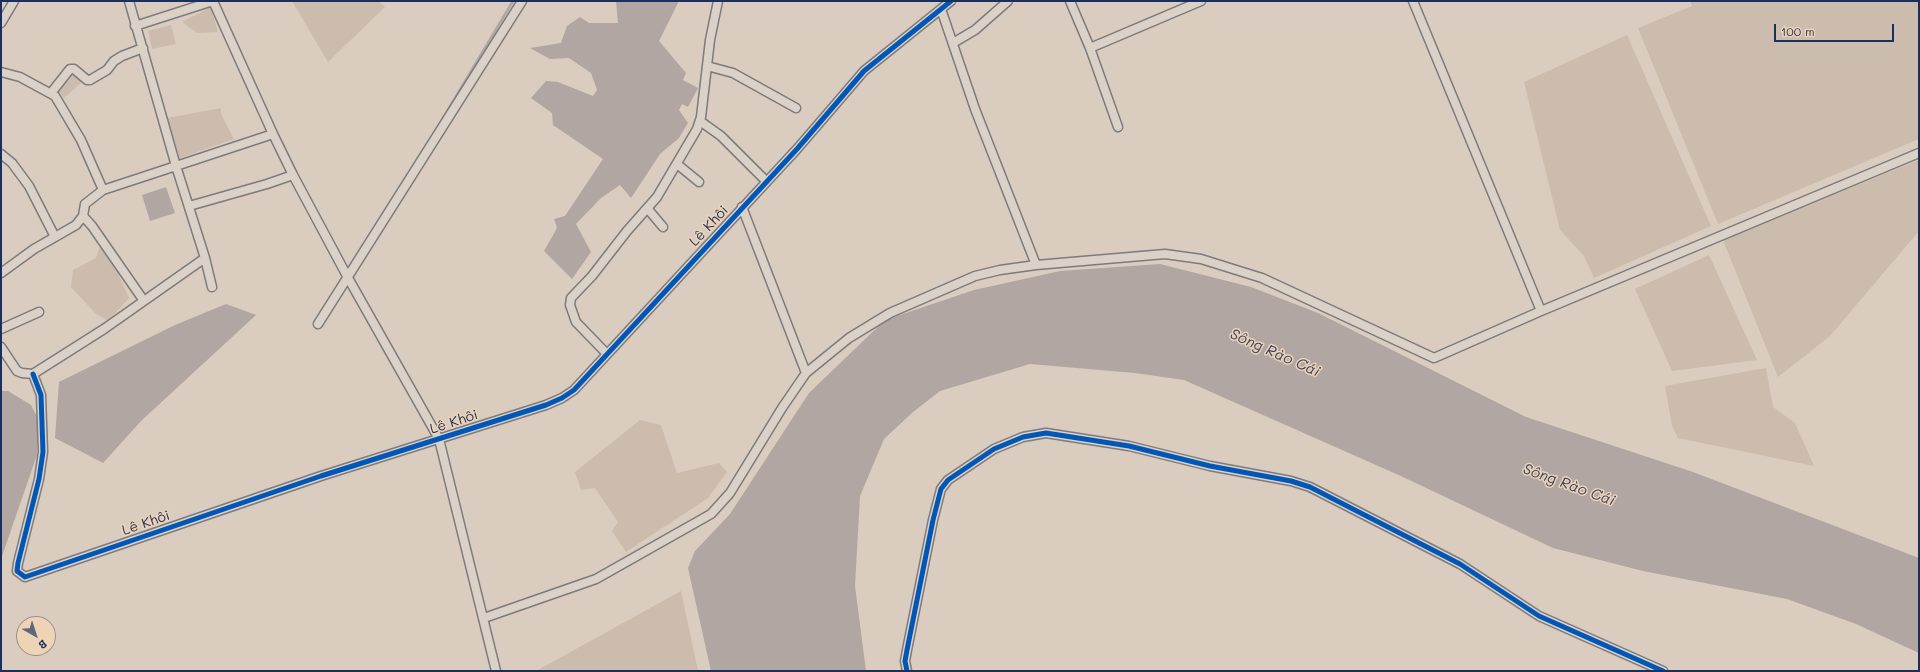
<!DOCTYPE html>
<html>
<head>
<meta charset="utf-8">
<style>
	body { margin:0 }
	#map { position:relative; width:1920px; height:672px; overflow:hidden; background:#daccbe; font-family:Mali,sans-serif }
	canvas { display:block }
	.frame { position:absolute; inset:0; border:2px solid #1b2f5e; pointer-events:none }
	.north { position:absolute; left:16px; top:616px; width:40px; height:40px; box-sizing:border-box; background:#eed3b5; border:1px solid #9a9192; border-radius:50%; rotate:141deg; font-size:11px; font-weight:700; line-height:16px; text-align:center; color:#1b2f5e }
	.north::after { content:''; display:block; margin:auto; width:14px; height:18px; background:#5e6680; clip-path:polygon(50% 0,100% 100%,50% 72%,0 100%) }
	.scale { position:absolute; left:1774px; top:24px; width:120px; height:18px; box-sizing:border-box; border:2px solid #1b2f5e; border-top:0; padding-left:5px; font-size:12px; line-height:14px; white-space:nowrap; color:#1b2f5e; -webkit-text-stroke:3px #eed3b5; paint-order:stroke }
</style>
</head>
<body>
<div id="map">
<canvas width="1920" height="672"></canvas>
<div class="frame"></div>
<div class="north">B</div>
<div class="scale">100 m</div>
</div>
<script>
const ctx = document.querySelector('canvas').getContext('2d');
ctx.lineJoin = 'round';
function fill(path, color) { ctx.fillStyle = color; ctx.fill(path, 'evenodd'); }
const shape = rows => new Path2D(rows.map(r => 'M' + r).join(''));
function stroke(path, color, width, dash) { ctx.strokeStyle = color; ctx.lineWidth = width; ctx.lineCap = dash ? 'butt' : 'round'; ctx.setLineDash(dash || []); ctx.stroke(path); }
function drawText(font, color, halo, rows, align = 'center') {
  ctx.font = font + ' Mali,sans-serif'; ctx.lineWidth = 3; ctx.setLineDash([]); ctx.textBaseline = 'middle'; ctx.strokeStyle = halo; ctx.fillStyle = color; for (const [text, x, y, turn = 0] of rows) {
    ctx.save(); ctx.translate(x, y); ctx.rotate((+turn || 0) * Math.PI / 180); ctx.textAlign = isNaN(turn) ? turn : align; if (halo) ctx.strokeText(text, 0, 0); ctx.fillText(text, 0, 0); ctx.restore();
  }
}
fill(shape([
	[292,1,379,1,385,7,328,62],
	[1690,1,1919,1,1919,139,1718,224,1638,28,1692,6],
	[211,7,218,32,197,33,182,22],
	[171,25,176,44,152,49,148,31],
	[1627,35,1711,226,1594,278,1584,256,1560,230,1524,82],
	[72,71,82,82,64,98,57,89],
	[221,108,221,114,234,139,180,158,167,118],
	[1919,160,1919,231,1830,336,1778,377,1723,240],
	[103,238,129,298,108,321,95,313,71,287,73,270,96,258],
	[1709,255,1757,360,1672,371,1635,289],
	[1766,368,1773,407,1795,423,1814,466,1678,438,1672,426,1665,386],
	[640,420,661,425,677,473,719,463,727,472,708,498,626,552,612,531,618,522,595,488,581,490,575,472],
	[681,591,698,671,536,671]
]), '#ccbcae');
fill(shape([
	[616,1,679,1,659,41,686,73,683,80,698,88,688,107,682,104,679,110,688,123,679,138,660,154,631,198,620,185,601,198,576,224,591,252,572,279,544,251,557,228,554,219,565,216,603,159,553,125,552,113,531,98,546,81,558,82,593,96,597,90,591,73,569,58,550,59,530,48,561,43,567,26,580,17,589,23,618,23],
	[166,187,175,213,150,221,142,195],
	[1160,264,1251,287,1318,313,1526,417,1693,472,1919,558,1919,653,1856,624,1787,599,1643,571,1553,548,1403,477,1184,380,1135,373,1030,364,940,391,913,412,884,439,860,496,855,586,866,671,711,671,688,568,695,551,730,514,809,393,885,320,974,290,1060,271],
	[226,304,256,315,141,421,103,463,55,438,59,382,175,325],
	[1,391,8,391,31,405,37,417,37,455,1,559]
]), '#b1a6a1');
stroke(shape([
	[430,140,513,1]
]), '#b1a6a1', 2.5);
const minor = shape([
	[1070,1,1090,48,1118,127],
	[1413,1,1541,311],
	[1,23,14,1],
	[135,26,213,1],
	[953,43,975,30,1008,1],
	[1090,48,1201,1],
	[707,66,733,73,796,108],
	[1,72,20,77,55,96,81,140,103,190],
	[51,93,70,69,74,69,87,80,90,80,107,70,114,61,122,56,143,48],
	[700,121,721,136,766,181],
	[273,134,293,175,347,276,439,439,496,671],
	[1,154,12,163,29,186,55,237],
	[677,164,699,182],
	[189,206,267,184,293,175],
	[647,208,663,227],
	[83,216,92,226,144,301],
	[205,258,212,287],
	[1036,265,1165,254,1201,259,1262,278,1434,358,1541,311,1919,153],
	[1,273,34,249,76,225,83,216,85,204,103,190,176,166,129,1],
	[318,324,522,1],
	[1,329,39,312],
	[1,347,17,371,22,373,33,374,104,329,205,258,176,166,273,134,213,1],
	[607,354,576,322,570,305,571,298,592,276,627,231,657,197,697,129,701,117,710,40,718,1],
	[806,373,849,338,890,313,975,276,1000,270,1036,265,975,109,941,9],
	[33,374,41,395,43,452,39,479,18,563,17,571,25,577,321,476,546,405,562,398,574,390,797,149,864,71,951,1],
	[484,618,596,579,711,514,730,493,782,408,806,373,742,207],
	[907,671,905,661,907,650,933,520,941,489,948,480,994,449,1023,437,1046,433,1129,446,1210,466,1291,481,1310,487,1460,564,1539,616,1663,671]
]);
stroke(minor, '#7d7b7d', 11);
stroke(minor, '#dbd1c6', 8);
stroke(shape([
	[33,374,41,395,43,452,39,479,18,563,17,571,25,577,321,476,546,405,562,398,574,390,797,149,864,71,951,1],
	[907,671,905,661,907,650,933,520,941,489,948,480,994,449,1023,437,1046,433,1129,446,1210,466,1291,481,1310,487,1460,564,1539,616,1663,671]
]), '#0057b8', 5);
drawText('14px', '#1b2f5e', '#eed3b5', [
	["Lê Khôi",709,226,-47],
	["Lê Khôi",454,422,-18],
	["Lê Khôi",146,523,-19]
]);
drawText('italic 15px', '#364469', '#eed3b5', [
	["Sông Rào Cái",1275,353,24],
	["Sông Rào Cái",1569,485,20]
]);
</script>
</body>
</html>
